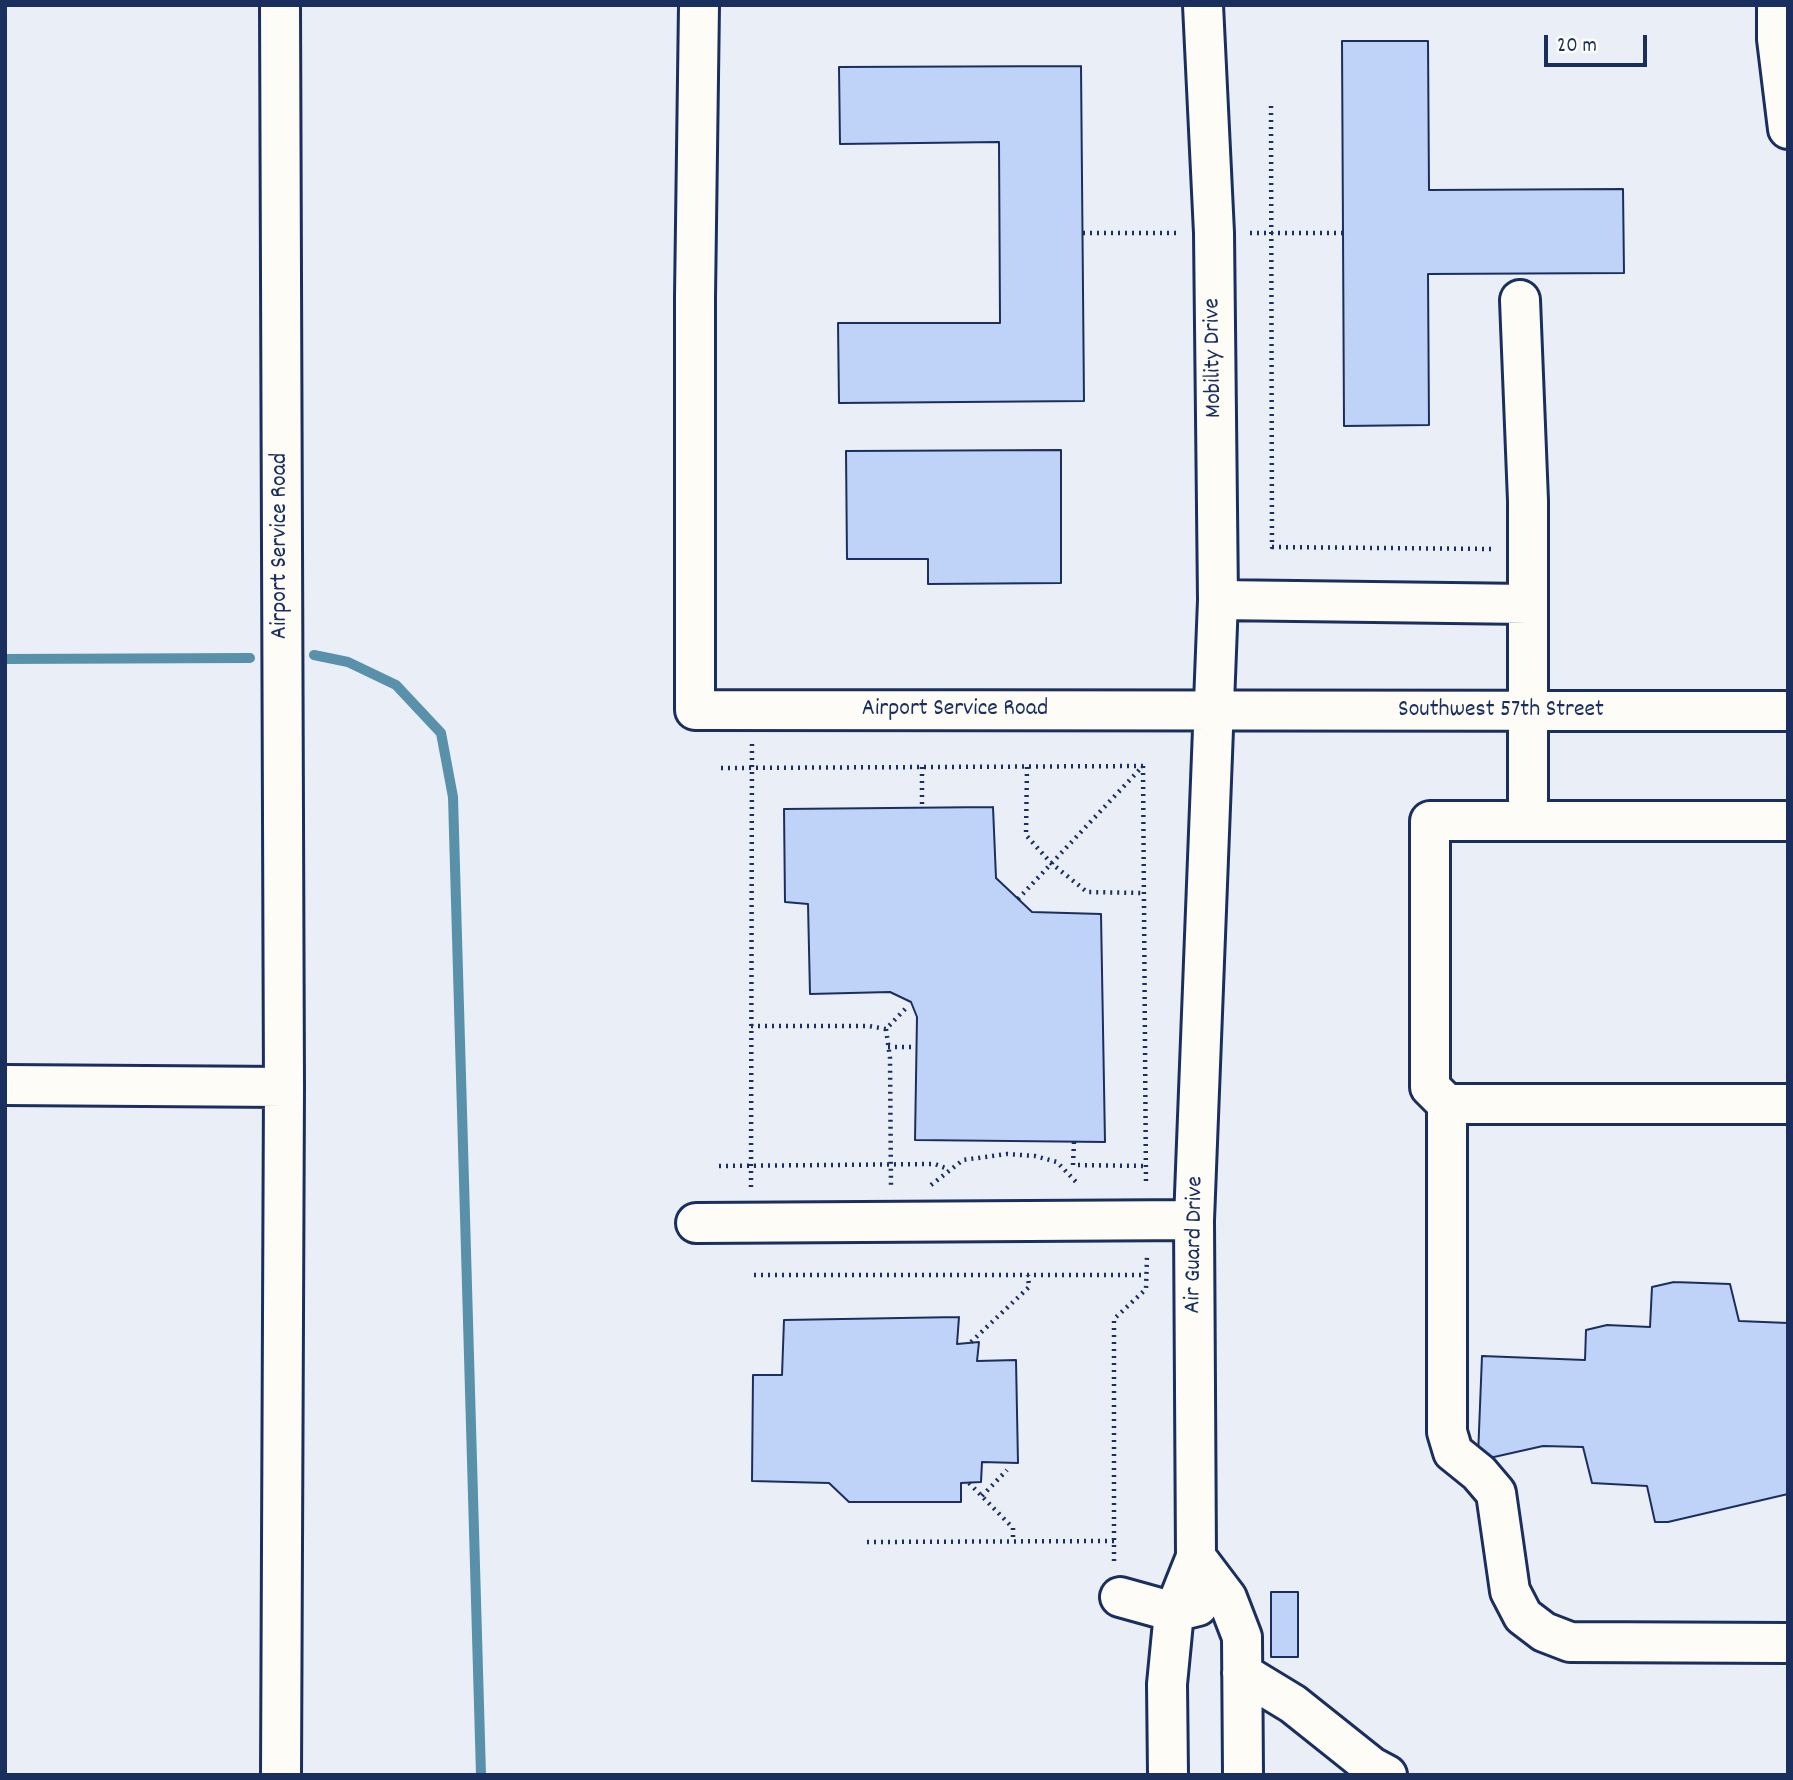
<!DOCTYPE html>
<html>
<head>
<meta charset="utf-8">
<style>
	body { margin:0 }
	#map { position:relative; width:1793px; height:1780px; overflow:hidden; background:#fdfcf7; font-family:Dekko,sans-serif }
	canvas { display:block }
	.frame { position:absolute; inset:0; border:7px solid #1b2f5e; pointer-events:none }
	.scale { position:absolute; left:1544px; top:35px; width:103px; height:32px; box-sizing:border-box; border:4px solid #1b2f5e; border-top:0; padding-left:9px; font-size:21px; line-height:24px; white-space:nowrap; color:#1b2f5e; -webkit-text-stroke:5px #fdfcf7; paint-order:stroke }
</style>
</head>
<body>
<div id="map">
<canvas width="1793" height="1780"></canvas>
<div class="frame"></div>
<div class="scale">20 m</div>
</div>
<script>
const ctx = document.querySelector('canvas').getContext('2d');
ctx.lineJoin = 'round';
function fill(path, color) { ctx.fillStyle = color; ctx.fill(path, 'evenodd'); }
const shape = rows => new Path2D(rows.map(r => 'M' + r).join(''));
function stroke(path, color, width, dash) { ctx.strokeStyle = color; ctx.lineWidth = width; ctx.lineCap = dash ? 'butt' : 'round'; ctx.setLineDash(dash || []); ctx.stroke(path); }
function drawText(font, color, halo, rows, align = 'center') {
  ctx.font = font + ' Dekko,sans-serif'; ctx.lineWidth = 5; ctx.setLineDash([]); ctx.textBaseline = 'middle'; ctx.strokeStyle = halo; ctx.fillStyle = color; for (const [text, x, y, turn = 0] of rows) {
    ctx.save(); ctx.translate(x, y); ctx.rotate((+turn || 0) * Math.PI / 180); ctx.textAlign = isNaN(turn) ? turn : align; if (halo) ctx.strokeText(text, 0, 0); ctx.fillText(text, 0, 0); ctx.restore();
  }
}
fill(shape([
	[5,5,1788,5,1788,1775,5,1775]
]), '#eaeff7');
stroke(shape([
	[314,655,348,662,396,685,441,733,453,797,481,1775],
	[5,659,250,658]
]), '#5991ab', 10);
const building = shape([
	[1342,41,1428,41,1429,190,1623,189,1624,273,1428,274,1429,425,1344,426,1342,41],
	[1081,66,1084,401,839,403,838,323,1000,323,999,142,840,144,839,67,1081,66],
	[1061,450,1061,583,928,584,928,559,847,559,846,451,1061,450],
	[993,807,996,878,1032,912,1101,914,1105,1142,915,1140,917,1017,911,1002,890,992,810,994,808,904,785,902,784,809,993,807],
	[1674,1282,1730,1284,1739,1321,1788,1323,1788,1494,1668,1522,1655,1522,1647,1486,1592,1483,1583,1447,1543,1446,1494,1457,1478,1456,1482,1356,1585,1360,1586,1330,1607,1325,1650,1327,1652,1287,1674,1282],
	[959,1317,957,1344,979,1342,977,1361,1016,1360,1018,1463,982,1462,981,1482,961,1483,961,1502,849,1502,829,1483,752,1481,753,1375,782,1375,784,1320,959,1317],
	[1271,1592,1298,1592,1298,1657,1271,1657,1271,1592]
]);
fill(building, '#bfd2f7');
stroke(building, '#1b2f5e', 2);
const minor = shape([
	[280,5,284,1087],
	[699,5,695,297,695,710,1788,711],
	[1777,5,1777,39,1788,129],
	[1520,300,1528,501,1528,821],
	[1218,600,1528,604],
	[1788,821,1430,821,1430,1087,1447,1104,1788,1104],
	[5,1085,284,1087,281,1775],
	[1447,1104,1447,1432,1453,1452,1479,1473,1496,1493,1510,1591,1523,1616,1544,1632,1570,1642,1788,1643],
	[696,1223,1194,1220],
	[1196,1557,1227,1598,1242,1637,1243,1775],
	[1120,1597,1174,1612,1198,1606],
	[1242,1673,1293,1704,1372,1767,1387,1775],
	[1168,1775,1167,1684,1174,1612,1196,1557,1194,1220,1218,600,1214,233,1203,5]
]);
stroke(minor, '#1b2f5e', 44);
stroke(shape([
	[1271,106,1272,547,1493,549],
	[1083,233,1178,233],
	[1250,233,1343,233],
	[1143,766,1146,1185],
	[922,767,922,808],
	[1027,767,1026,835,1051,863,1087,892,1144,893],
	[721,768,1143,766],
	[1018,899,1142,767],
	[751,1026,869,1026,886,1029,908,1006],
	[886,1029,890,1058,891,1187],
	[888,1047,916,1047],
	[1074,1142,1073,1165,1146,1166],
	[719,1166,935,1164,948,1169],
	[931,1185,963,1160,1007,1154,1035,1156,1057,1162,1078,1184],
	[751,1187,752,744],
	[754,1275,1146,1275],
	[971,1342,1029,1287,1028,1275],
	[969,1483,1013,1528,1013,1541],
	[982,1496,1007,1470],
	[867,1542,1114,1541],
	[1114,1561,1114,1319,1146,1289,1147,1255]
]), '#1b2f5e', 4.5, [2, 5]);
stroke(minor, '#fdfcf7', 38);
drawText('24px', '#1b2f5e', '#fdfcf7', [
	["Mobility Drive",1215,358,-91],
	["Airport Service Road",282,546,-90],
	["Airport Service Road",955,711],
	["Southwest 57th Street",1501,712],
	["Air Guard Drive",1196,1245,-89]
]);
</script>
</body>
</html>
